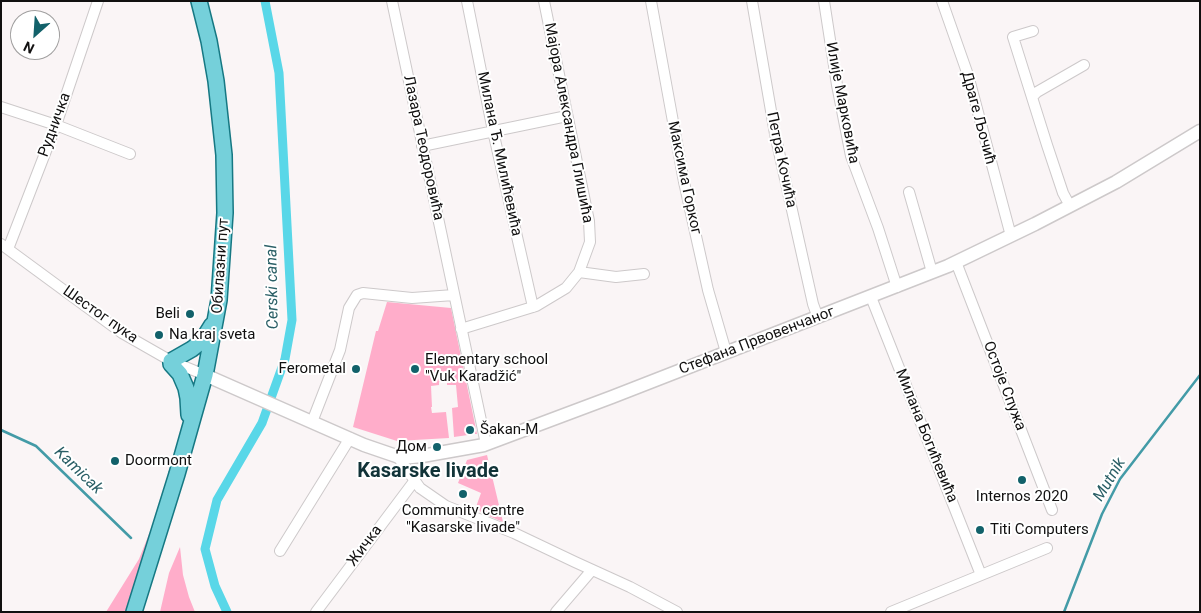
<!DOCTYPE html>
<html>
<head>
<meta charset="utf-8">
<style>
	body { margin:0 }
	#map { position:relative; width:1201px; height:613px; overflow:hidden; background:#faf5f6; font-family:Roboto,sans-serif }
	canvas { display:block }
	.frame { position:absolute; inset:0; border:2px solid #111010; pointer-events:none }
	.north { position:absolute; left:10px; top:10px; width:50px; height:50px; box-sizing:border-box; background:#fff; border:1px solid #a09f9f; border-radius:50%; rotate:206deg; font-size:14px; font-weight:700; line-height:20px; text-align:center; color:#111010 }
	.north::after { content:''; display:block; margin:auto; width:18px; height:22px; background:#12616a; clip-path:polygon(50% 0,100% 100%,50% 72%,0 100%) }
</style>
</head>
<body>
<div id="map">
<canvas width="1201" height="613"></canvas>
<div class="frame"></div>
<div class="north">N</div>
</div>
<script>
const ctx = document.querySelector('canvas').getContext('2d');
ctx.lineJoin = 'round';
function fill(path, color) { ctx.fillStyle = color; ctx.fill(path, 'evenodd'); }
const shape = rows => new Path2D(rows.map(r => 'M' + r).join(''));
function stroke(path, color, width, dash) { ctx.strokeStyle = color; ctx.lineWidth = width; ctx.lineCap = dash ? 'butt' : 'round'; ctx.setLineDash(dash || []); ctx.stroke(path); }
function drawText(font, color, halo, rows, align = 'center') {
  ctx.font = font + ' Roboto,sans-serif'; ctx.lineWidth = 4; ctx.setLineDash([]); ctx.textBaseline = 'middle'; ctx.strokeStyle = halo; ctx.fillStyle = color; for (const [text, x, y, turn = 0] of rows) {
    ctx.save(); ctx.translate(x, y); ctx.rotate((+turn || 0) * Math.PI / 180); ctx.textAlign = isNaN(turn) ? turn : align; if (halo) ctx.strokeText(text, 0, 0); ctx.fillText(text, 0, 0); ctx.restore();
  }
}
fill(shape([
	[387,302,451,308,477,434,475,434,473,424,466,425,468,435,454,437,452,408,458,407,456,385,447,385,447,381,439,382,439,385,431,386,432,407,431,407,432,413,446,412,449,438,397,441,353,427,376,331,378,331],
	[487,455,503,522,482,513,476,507,481,493,458,483,467,460],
	[149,534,149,540,130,612,106,612,139,559],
	[180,547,183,575,189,597,195,612,160,612,169,573]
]), '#ffadca');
stroke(shape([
	[1,430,36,446,131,538],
	[1064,612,1102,514,1120,479,1200,375]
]), '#439ba7', 2.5);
stroke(shape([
	[227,612,215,586,205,549,217,500,262,423,285,359,292,320,279,73,265,1]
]), '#59d7e8', 9);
const minor = shape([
	[392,1,486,444],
	[467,1,493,131,533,307],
	[544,1,589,221,590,242,579,272],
	[651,1,684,182,708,290,726,352],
	[752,1,775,134,813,304,818,318],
	[824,1,837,85,851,156,878,228,897,287],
	[942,1,968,75,1011,236],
	[1033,31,1013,37,1047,145,1063,193,1070,206],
	[1032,97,1037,92,1084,65],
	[1,107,56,125,130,154],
	[422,146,567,116],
	[909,192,932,272],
	[1,244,122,333,171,361,205,375],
	[8,249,56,125,98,1],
	[956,262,1052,510],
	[871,297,981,575],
	[461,329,536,306,566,288,579,272,616,277,644,274],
	[312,422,340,350,349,308,357,295,363,293,412,298,454,295],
	[398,457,420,488,446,506,514,533,575,562,630,587,677,612],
	[280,551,350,438],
	[316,612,415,480],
	[556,612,592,570],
	[891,612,1047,548]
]);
const tertiary = shape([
	[205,375,364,445,402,458,422,456,484,445,612,397,948,266,1035,224,1116,182,1200,131]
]);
const primary = shape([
	[189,415,188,398,186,388,180,374,171,364,171,361,192,349,202,341,212,325],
	[134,612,177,474,205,375,219,300,225,213,224,155,216,81,209,41,199,1]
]);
stroke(minor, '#cdc9ca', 12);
stroke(tertiary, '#cdc9ca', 15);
stroke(primary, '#167883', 18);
stroke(minor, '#fff', 10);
stroke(tertiary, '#fff', 12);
stroke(primary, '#75d0da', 15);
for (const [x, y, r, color] of [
	[190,314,5,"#12616a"],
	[159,335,5,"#12616a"],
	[356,369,5,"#12616a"],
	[415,369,5,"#12616a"],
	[470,430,5,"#12616a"],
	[437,447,5,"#12616a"],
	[115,461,5,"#12616a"],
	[1022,480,5,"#12616a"],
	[463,494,5,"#12616a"],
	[980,530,5,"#12616a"]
]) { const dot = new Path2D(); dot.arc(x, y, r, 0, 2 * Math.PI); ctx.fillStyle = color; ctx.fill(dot); stroke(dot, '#fff', 2); }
drawText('15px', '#111010', '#fff', [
	["Илије Марковића",842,103,79],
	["Драге Љочић",978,118,75],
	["Мајора Александра Глишића",568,123,79],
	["Рудничка",55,125,-70],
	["Лазара Теодоровића",423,148,78],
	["Милана Ђ. Милићевића",499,154,78],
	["Петра Кочића",781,160,78],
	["Максима Горког",684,178,78],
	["Обилазни пут",221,266,-86],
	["Шестог пука",100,315,35],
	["Стефана Првовенчаног",757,341,-21],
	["Остоје Спужа",1004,386,69],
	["Милана Богићевића",926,436,68],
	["Жичка",365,546,-53]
]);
drawText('15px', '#111010', '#fff', [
	["Beli",180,314,"right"],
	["Na kraj sveta",169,335],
	["Elementary school",425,360],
	["\"Vuk Karadžić\"",425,377],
	["Ferometal",346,369,"right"],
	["Šakan-M",480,430],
	["Дом",427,447,"right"],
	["Doormont",125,461],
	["Internos 2020",1022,497,"center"],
	["Community centre",463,511,"center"],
	["\"Kasarske livade\"",463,528,"center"],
	["Titi Computers",990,530]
], 'left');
drawText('italic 16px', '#2a5f66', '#fff', [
	["Cerski canal",273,287,-91],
	["Kamicak",78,471,44],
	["Mutnik",1110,480,-59]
]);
drawText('bold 20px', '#113338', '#fff', [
	["Kasarske livade",428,472]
]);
</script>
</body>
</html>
